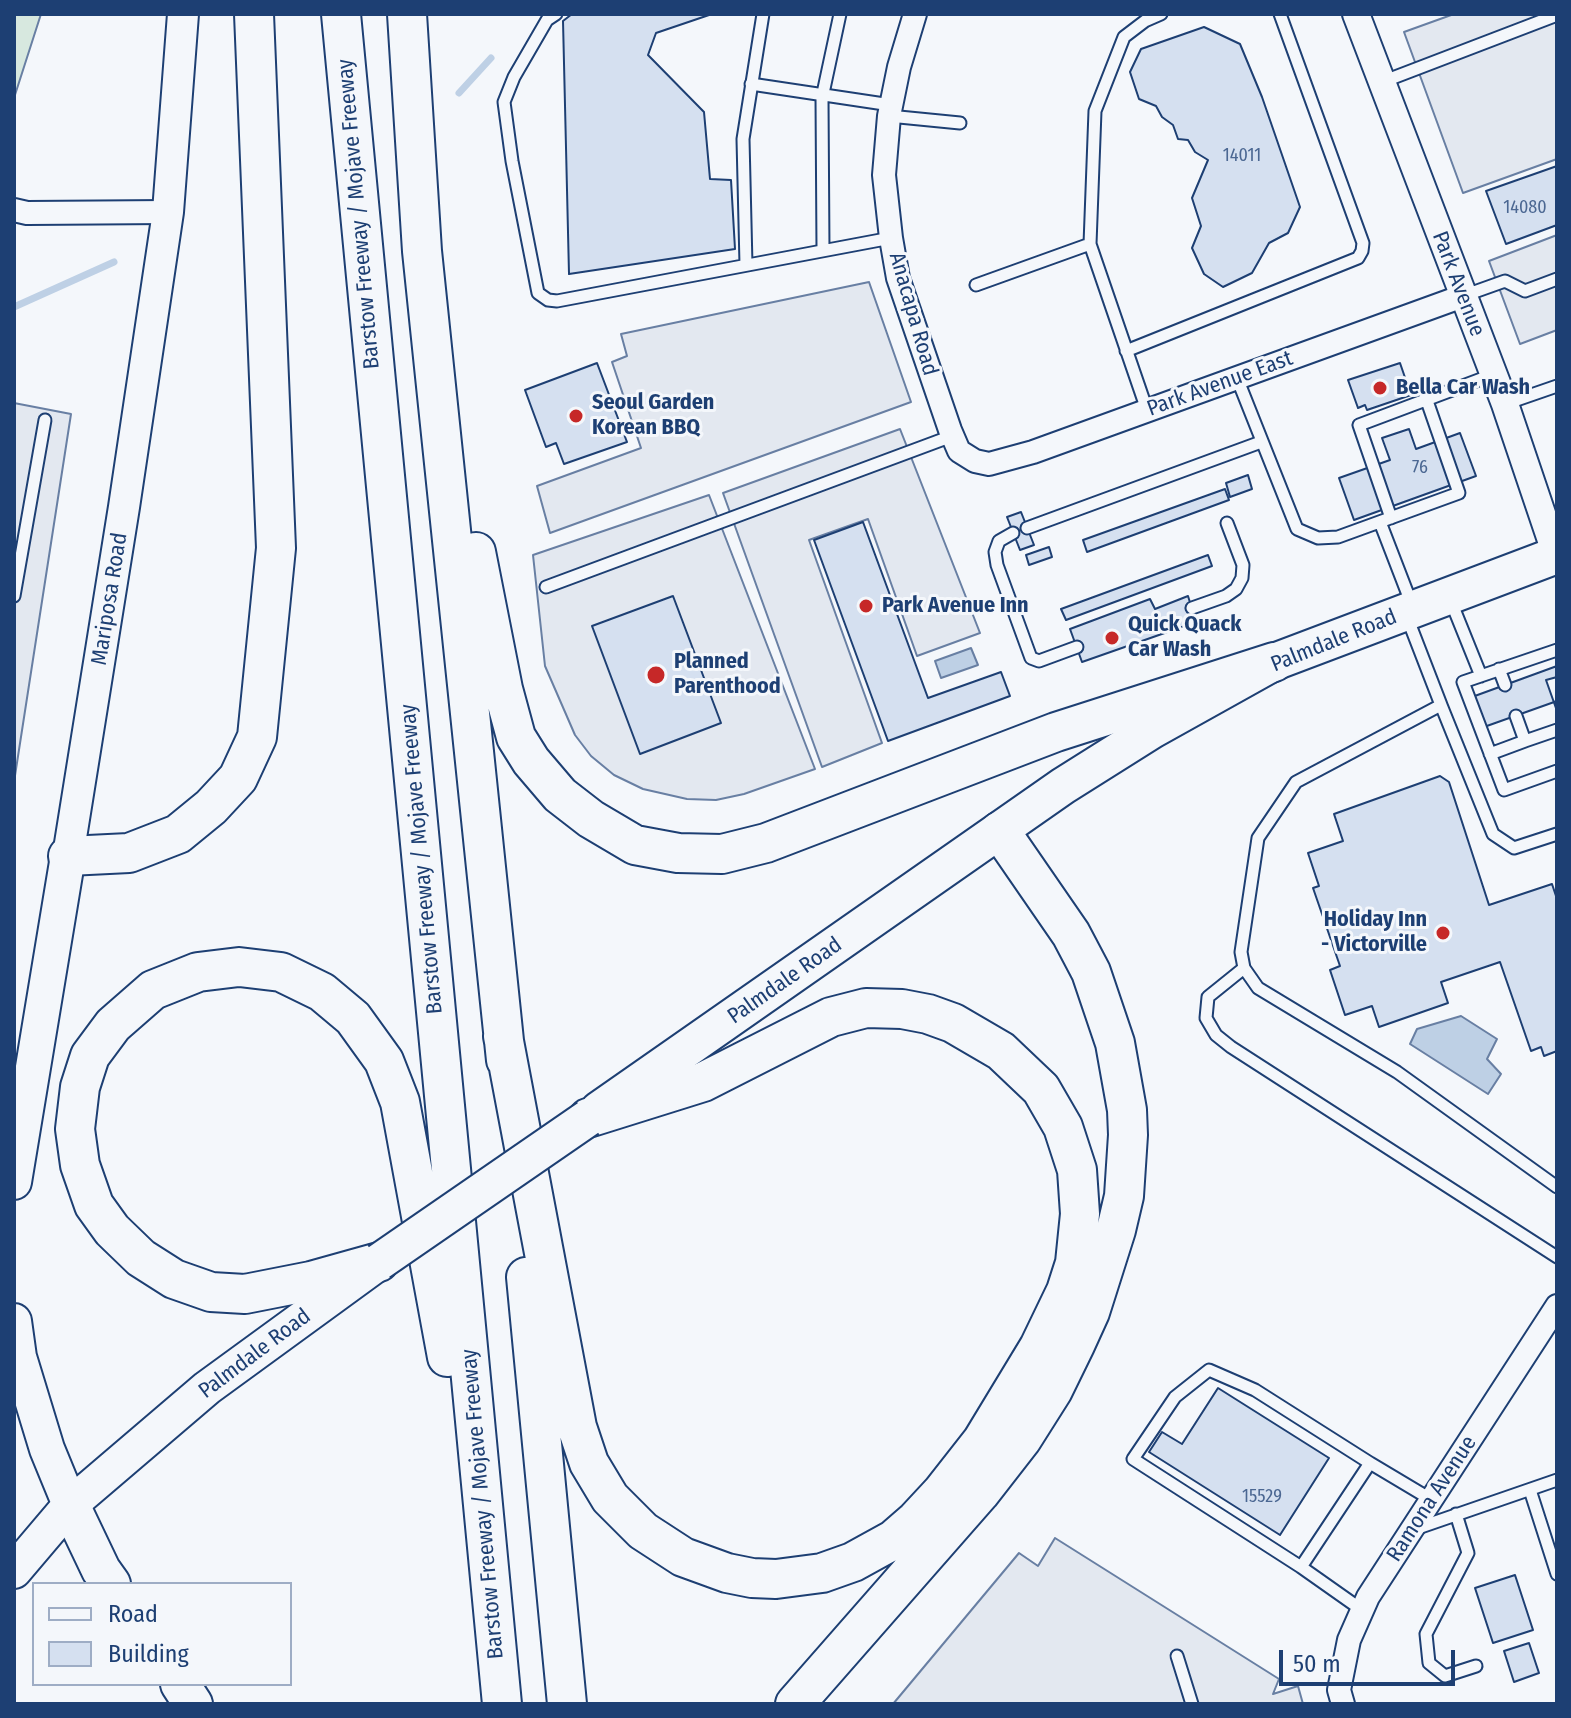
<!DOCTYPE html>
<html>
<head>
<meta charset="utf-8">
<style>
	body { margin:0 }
	#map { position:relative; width:1571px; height:1718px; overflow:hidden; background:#f4f7fb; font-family:"Fira Sans Condensed",sans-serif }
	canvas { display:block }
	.frame { position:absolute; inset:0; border:16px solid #1d3f73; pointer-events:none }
	.legend { position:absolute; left:32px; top:1582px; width:260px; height:104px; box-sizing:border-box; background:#f4f7fb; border:2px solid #9eadc5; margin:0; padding:10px 14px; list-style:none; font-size:24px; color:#1d3f73 }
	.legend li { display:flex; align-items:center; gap:16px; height:40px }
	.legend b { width:40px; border:2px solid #9eadc5 }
	.scale { position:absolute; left:1279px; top:1650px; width:176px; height:36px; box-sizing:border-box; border:4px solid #1d3f73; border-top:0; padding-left:10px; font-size:24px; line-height:28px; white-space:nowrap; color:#1d3f73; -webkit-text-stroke:6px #f4f7fb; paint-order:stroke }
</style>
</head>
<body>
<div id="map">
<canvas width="1571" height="1718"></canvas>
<div class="frame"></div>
<ul class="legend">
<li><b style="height:10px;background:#f4f7fb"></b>Road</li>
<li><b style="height:22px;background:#d5e0f0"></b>Building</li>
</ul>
<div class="scale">50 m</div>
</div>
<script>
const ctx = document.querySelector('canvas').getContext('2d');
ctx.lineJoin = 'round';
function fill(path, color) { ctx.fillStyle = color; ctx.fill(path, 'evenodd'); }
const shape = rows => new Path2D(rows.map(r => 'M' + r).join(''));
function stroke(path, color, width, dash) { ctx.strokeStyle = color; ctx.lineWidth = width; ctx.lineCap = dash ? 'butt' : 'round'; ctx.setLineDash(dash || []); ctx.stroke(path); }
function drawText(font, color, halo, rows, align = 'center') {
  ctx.font = font + ' "Fira Sans Condensed",sans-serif'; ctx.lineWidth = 6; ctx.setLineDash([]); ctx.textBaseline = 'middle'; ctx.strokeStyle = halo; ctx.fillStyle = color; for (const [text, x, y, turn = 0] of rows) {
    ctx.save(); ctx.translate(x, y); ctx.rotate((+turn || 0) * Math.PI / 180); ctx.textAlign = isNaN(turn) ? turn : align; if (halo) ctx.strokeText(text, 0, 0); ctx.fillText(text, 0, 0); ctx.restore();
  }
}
const green = shape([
	[14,14,41,14,14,98,14,14]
]);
fill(green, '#d7e8df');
stroke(green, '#687fa3', 2);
const parking = shape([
	[1454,14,1557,14,1557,159,1463,193,1404,32,1454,14],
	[1557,235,1557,330,1520,344,1489,261,1557,235],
	[869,282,911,402,550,533,537,486,641,448,612,362,627,356,621,334,869,282],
	[14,403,71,414,14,782,14,403],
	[900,429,980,633,917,656,868,519,809,540,882,743,822,767,723,493,900,429],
	[709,495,815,769,744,794,716,800,687,799,643,789,614,775,591,756,575,735,545,666,533,555,709,495],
	[1055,1538,1279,1679,1273,1694,1298,1686,1303,1704,893,1704,1019,1553,1038,1566,1055,1538]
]);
fill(parking, '#e3e8f0');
stroke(parking, '#687fa3', 2);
const water = shape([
	[971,648,978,665,941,678,935,661,971,648],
	[1461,1016,1497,1039,1487,1059,1501,1074,1488,1094,1410,1044,1417,1029,1461,1016]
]);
fill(water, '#bed0e5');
stroke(water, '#687fa3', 2);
stroke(shape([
	[459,93,491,58],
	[14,307,114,262]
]), '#bed0e5', 7);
const building = shape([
	[572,14,712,14,656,33,648,55,704,112,710,179,731,180,735,249,569,274,563,21,572,14],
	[1204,27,1240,44,1262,97,1300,207,1288,233,1269,243,1252,273,1223,287,1204,274,1192,248,1201,226,1192,198,1208,160,1195,152,1188,140,1178,139,1173,125,1162,117,1156,106,1139,99,1130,72,1141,49,1204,27],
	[1557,166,1557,225,1506,244,1486,191,1557,166],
	[597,363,627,442,564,464,556,443,546,447,525,390,597,363],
	[1400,363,1411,395,1367,410,1365,405,1358,408,1348,380,1400,363],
	[1409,429,1416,449,1460,433,1476,476,1354,520,1339,478,1390,460,1382,438,1409,429],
	[1248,475,1252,489,1230,497,1226,483,1248,475],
	[1225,489,1229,500,1087,552,1083,540,1225,489],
	[1021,512,1034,545,1020,550,1007,517,1021,512],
	[863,522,928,698,1001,672,1010,696,888,741,814,540,863,522],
	[1049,547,1052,557,1029,565,1026,555,1049,547],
	[1208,555,1212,566,1066,620,1061,609,1208,555],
	[673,596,721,723,640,754,592,626,673,596],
	[1188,596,1196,622,1082,662,1070,629,1150,599,1155,609,1188,596],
	[1557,666,1557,701,1484,727,1472,697,1557,666],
	[1557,677,1557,711,1546,680,1557,677],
	[1440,776,1449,782,1489,905,1552,884,1557,899,1557,1051,1544,1056,1541,1047,1531,1051,1500,962,1441,982,1448,1003,1379,1027,1372,1006,1345,1015,1330,970,1340,966,1313,888,1319,886,1308,853,1343,841,1334,814,1440,776],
	[1218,1388,1329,1458,1280,1535,1149,1452,1162,1432,1182,1444,1218,1388],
	[1515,1575,1533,1630,1493,1643,1475,1588,1515,1575],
	[1529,1643,1539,1673,1514,1682,1504,1651,1529,1643]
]);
fill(building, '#d5e0f0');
stroke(building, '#1d3f73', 2);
const service = shape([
	[556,14,547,20,514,77,504,102,512,161,538,293,548,300,557,301,891,238],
	[1382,82,1557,15],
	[751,84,891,105],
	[889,116,960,123],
	[823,250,822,98,840,14],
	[746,265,743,139,763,14],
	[976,285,1090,244],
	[1463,296,1505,281,1525,291,1557,279],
	[1126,351,1358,258,1362,251,1363,243,1280,14],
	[1237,378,1297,529,1318,538,1338,537,1459,493,1426,398],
	[1505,404,1557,386],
	[1147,410,1090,244,1095,111,1124,37,1145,21,1161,14],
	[1391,518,1359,425,1492,375],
	[1380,522,1412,605],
	[1027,528,1261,442],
	[1013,533,999,541,995,552,997,565,1031,658,1039,661,1077,647],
	[546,587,952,436],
	[14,596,45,420],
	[1450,599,1481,676],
	[1192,608,1226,596,1236,589,1242,578,1243,565,1227,523],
	[1407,617,1441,705],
	[1557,650,1463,682,1504,790,1557,771],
	[1499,669,1505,685],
	[1516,716,1525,741,1557,730],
	[1490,754,1525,741],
	[1557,834,1514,848,1493,834,1441,705,1296,782,1258,838,1241,952,1244,968,1258,988,1397,1072,1557,1187],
	[1244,968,1208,997,1206,1018,1216,1035,1231,1047,1557,1257],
	[1530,1490,1557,1574],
	[1456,1514,1468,1553,1426,1634,1429,1663,1445,1676,1476,1666],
	[1418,1528,1557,1480],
	[1301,1567,1133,1459,1175,1397,1209,1370,1255,1390,1370,1463],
	[1362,1610,1301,1567,1370,1463,1432,1500],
	[1177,1656,1192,1704]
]);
const minor = shape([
	[915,14,899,67,889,116,884,175,891,238,898,278,950,430,959,451,975,461,989,464,1033,452,1463,296],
	[14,210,27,213,168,212],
	[1343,1704,1339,1690,1349,1640,1368,1597,1557,1306]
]);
const tertiary = shape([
	[1356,14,1505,404,1556,555]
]);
const secondary = shape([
	[68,856,124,507,168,212,183,14]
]);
const primary = shape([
	[14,1182,68,856],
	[14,1321,19,1357,47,1449,70,1505],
	[14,1571,70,1505,207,1388,373,1267]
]);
const trunk = shape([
	[599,1110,1063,786,1152,730,1274,662,1557,555]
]);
const motorway = shape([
	[341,14,502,1704],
	[407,14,422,251,506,1060],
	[476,552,503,689,516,737,531,761,560,795,591,819,635,845,678,853,722,854,766,843,1056,732,1274,662],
	[68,856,129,853,178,834,211,807,238,778,257,737,276,548,254,14],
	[503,1036,577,1427,589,1463,610,1498,643,1531,683,1557,727,1573,752,1578,776,1579,822,1573,853,1562,893,1540,916,1520,942,1492,982,1441,1039,1347,1066,1291,1075,1263,1080,1214,1077,1170,1063,1127,1041,1089,1001,1051,953,1023,928,1014,902,1009,866,1008,831,1017,703,1082,588,1118],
	[379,1262,311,1281,245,1294,211,1292,174,1279,141,1258,112,1230,94,1205,80,1165,75,1129,80,1087,90,1056,113,1025,153,990,198,972,239,967,281,972,322,992,353,1018,384,1061,400,1102,447,1357],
	[526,1277,567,1704],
	[70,1505,101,1570,111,1584],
	[180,1684,193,1704],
	[795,1704,980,1493,1022,1439,1053,1390,1075,1345,1090,1312,1116,1230,1124,1196,1128,1135,1127,1110,1115,1043,1091,972,1071,934,1000,831]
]);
stroke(service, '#1d3f73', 15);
stroke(minor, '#1d3f73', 26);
stroke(tertiary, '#1d3f73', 30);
stroke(secondary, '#1d3f73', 34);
stroke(primary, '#1d3f73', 38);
stroke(trunk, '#1d3f73', 40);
stroke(motorway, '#1d3f73', 42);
stroke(service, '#f4f7fb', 11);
stroke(minor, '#f4f7fb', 22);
stroke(tertiary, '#f4f7fb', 26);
stroke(secondary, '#f4f7fb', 30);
stroke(primary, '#f4f7fb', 34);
stroke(trunk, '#f4f7fb', 36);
stroke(motorway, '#f4f7fb', 38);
const trunkBridge = shape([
	[379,1262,588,1118]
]);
stroke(trunkBridge, '#1d3f73', 40, []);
stroke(trunkBridge, '#f4f7fb', 36);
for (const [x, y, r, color] of [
	[1380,388,8,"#c62828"],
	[576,416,8,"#c62828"],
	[866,606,8,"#c62828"],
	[1112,638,8,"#c62828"],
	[656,675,10,"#c62828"],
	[1443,933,8,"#c62828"]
]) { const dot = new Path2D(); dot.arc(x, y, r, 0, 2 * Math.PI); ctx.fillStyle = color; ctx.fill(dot); stroke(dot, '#f4f7fb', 3); }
drawText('18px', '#4b6792', null, [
	["14011",1242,156],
	["14080",1525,208],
	["76",1420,468],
	["15529",1262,1497]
]);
drawText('22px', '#1d3f73', '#f4f7fb', [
	["Barstow Freeway / Mojave Freeway",359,214,-95],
	["Park Avenue",1458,284,69],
	["Anacapa Road",913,314,74],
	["Park Avenue East",1220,384,-20],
	["Mariposa Road",110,599,-81],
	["Palmdale Road",1334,641,-22],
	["Barstow Freeway / Mojave Freeway",422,859,-95],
	["Palmdale Road",785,981,-35],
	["Palmdale Road",255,1354,-37],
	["Ramona Avenue",1432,1499,-57],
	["Barstow Freeway / Mojave Freeway",483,1504,-95]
]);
drawText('bold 22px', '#1d3f73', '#f4f7fb', [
	["Bella Car Wash",1396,388],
	["Seoul Garden",592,403],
	["Korean BBQ",592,428],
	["Park Avenue Inn",882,606],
	["Quick Quack",1128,625],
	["Car Wash",1128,650],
	["Planned",674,662],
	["Parenthood",674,687],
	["Holiday Inn",1427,920,"right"],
	["- Victorville",1427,945,"right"]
], 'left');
</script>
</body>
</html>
